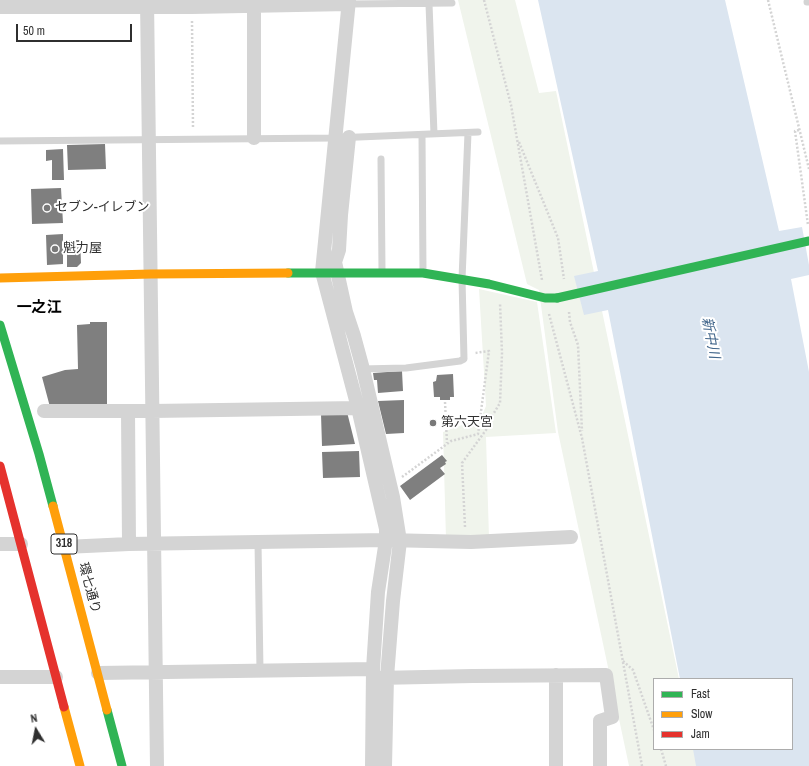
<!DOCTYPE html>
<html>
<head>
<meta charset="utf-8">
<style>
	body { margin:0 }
	#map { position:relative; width:809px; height:766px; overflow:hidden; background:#fff; font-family:"Archivo Narrow",sans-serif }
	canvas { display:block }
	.legend { position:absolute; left:653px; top:678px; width:140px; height:72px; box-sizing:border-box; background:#fff; border:1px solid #acacac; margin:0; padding:5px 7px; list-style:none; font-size:12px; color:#2f2f2f }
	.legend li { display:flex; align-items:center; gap:8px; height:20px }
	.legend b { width:20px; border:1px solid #acacac }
	.north { position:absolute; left:16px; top:710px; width:40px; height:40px; -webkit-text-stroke:3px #fff; paint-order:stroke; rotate:350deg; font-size:11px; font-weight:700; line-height:16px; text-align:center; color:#2f2f2f }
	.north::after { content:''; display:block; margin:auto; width:14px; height:18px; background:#2f2f2f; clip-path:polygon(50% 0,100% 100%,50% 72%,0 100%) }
	.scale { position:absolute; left:16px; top:24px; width:116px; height:18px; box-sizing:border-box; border:2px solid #2f2f2f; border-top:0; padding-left:5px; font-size:12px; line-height:14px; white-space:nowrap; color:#2f2f2f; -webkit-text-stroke:3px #fff; paint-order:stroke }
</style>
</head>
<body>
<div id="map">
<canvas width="809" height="766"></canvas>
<ul class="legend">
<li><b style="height:5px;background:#30b455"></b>Fast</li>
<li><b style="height:5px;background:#ff9f0a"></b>Slow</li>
<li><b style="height:5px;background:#e5322d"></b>Jam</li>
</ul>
<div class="north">N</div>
<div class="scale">50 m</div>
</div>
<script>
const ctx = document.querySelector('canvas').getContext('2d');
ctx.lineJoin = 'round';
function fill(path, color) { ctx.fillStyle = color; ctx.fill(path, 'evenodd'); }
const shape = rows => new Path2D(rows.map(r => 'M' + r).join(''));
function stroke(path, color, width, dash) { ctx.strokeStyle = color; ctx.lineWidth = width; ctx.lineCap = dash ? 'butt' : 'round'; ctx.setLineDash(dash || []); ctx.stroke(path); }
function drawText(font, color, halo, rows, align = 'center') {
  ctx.font = font + ' "Archivo Narrow","Noto Sans JP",sans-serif'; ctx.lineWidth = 4; ctx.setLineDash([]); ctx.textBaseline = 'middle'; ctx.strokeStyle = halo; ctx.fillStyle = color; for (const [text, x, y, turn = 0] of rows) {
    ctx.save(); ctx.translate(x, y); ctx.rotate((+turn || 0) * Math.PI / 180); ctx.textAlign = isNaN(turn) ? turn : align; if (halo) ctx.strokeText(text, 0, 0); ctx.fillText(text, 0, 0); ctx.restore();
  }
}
fill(shape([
	[458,0,515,0,539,93,556,91,679,679,654,679,654,749,694,749,698,766,629,766,558,432,539,290,527,284],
	[479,289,537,302,556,433,486,437,489,538,446,539,443,432,481,418,486,406]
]), '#f0f4ec');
fill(shape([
	[538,0,725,0,779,231,802,227,809,265,809,275,791,279,809,372,809,766,696,766,693,749,792,749,792,679,680,679,608,310,584,315,574,276,598,271]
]), '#dbe5f0');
fill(shape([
	[105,144,106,169,68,170,67,145],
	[63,149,64,180,52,180,52,160,46,161,46,150],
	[61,188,63,223,32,224,31,189],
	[63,234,63,264,47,265,46,235],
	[67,240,80,240,81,263,77,267,67,267],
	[90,322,107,322,107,404,70,405,50,407,42,377,65,370,78,369,77,325,90,324],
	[402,371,403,391,378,393,377,380,374,380,373,373],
	[453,374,454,397,450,397,450,400,440,400,440,397,434,397,433,382,436,381,437,375],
	[404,400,404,433,386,434,378,401],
	[347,412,355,444,322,446,321,414],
	[359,451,360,477,323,478,322,452],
	[442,455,447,461,445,462,446,464,440,468,445,474,410,500,400,486]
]), '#7f7f7f');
stroke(shape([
	[484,0,511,105,542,280],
	[768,0,809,169],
	[192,21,193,128],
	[799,130,795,131,808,225],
	[519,142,558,238,564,279],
	[569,312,570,322,578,345,582,431],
	[549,314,582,438,642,766],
	[445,402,447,443],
	[402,477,451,441,478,434,489,351,475,353],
	[465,527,462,463,486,430,489,421,500,403,502,353,500,303],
	[623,661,633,670,654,730],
	[661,749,666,766]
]), '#d4d4d4', 2.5, [2, 2]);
stroke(shape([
	[807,2,809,2],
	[349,4,452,3],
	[429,4,434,134],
	[422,135,423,273],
	[0,141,335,138,478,132],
	[381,159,382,271],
	[361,369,406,368,460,361,464,359,462,279,468,133],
	[258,542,260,671]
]), '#d4d4d4', 7);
stroke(shape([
	[147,0,157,766],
	[349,0,322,272,358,408,386,529,386,540,378,592,373,669,372,766],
	[254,5,254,138],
	[0,7,192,7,349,4],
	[349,137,341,215,339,250,335,262,346,312,354,336,363,369,381,446,393,497,400,541,393,601,387,677,385,766],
	[44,411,152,411,358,408],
	[128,411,129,544],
	[0,544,21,544],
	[65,547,129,544,386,540,471,542,571,537],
	[98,673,373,669],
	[556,675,556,766],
	[0,677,56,677],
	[377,678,473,676,606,675,612,717,600,721,600,766]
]), '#d4d4d4', 14);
stroke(shape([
	[288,273,423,273,489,284,545,298,557,298],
	[0,325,39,454,53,506],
	[107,710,122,766]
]), '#30b455', 9);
stroke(shape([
	[0,278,151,274,288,273],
	[53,506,107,710],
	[64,707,80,766]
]), '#ff9f0a', 9);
stroke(shape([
	[0,466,64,707]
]), '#e5322d', 9);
stroke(shape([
	[557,298,809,241]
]), '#30b455', 9);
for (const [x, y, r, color] of [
	[47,208,4,"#787878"],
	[55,249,4,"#787878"],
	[433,423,4,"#787878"]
]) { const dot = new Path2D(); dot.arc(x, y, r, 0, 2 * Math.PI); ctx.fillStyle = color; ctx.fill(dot); stroke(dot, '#fff', 1.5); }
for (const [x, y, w] of [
	[64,544,26]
]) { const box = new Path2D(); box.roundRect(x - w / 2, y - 10, w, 20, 3); ctx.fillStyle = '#fff'; ctx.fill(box); stroke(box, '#2f2f2f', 1); }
drawText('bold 12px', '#2f2f2f', null, [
	["318",64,544]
]);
drawText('13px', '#2f2f2f', '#fff', [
	["セブン-イレブン",55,208],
	["魁力屋",63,249],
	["第六天宮",441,423]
], 'left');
drawText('13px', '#2f2f2f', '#fff', [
	["環七通り",89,588,75]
]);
drawText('italic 14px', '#42668b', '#fff', [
	["新中川",710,338,79]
]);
drawText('bold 15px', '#000', '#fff', [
	["一之江",39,308]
]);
</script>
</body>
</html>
